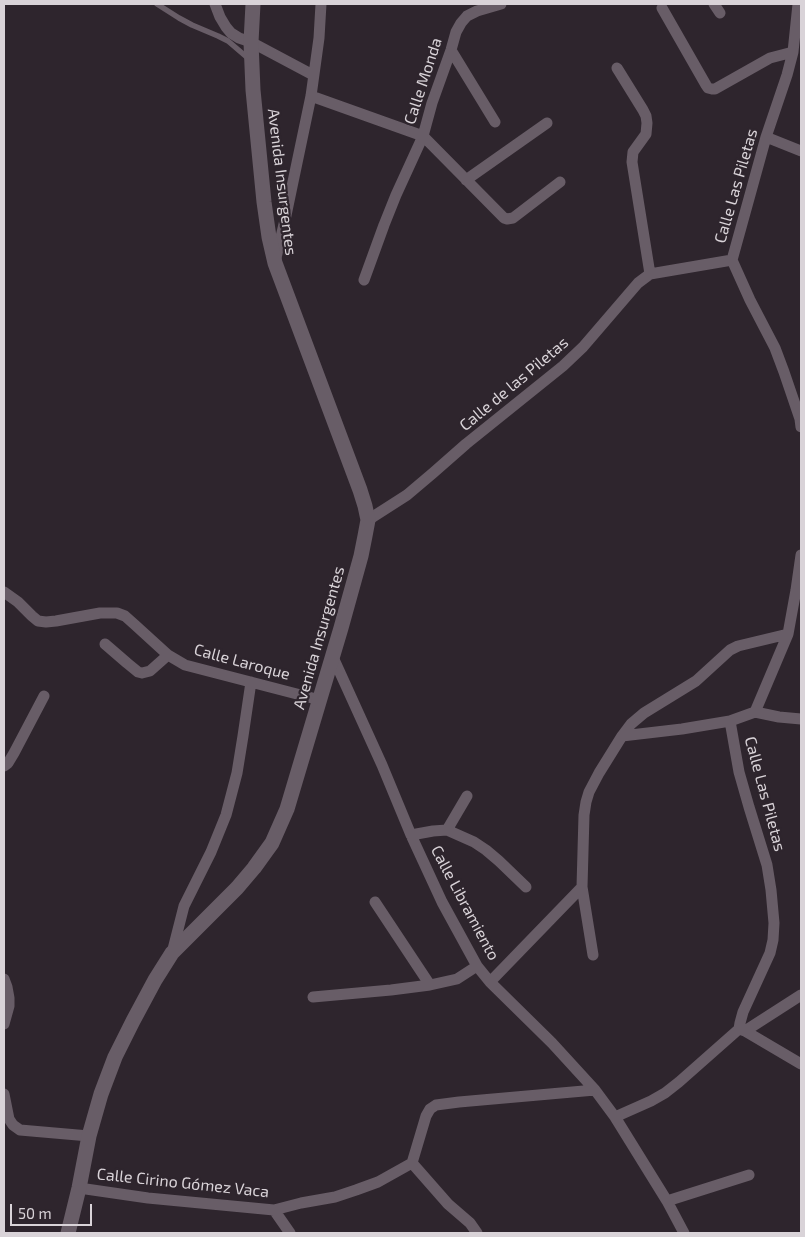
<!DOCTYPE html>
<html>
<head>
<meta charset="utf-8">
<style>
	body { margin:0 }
	#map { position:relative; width:805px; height:1237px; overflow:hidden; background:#2e252d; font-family:"Exo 2",sans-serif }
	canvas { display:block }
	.frame { position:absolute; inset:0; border:5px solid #d9d3d8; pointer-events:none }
	.scale { position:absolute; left:10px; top:1204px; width:82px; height:22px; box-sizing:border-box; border:2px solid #d9d3d8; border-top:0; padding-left:6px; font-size:15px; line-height:18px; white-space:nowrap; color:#d9d3d8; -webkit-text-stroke:4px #2e252d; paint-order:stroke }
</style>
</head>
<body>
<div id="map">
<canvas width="805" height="1237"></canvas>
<div class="frame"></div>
<div class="scale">50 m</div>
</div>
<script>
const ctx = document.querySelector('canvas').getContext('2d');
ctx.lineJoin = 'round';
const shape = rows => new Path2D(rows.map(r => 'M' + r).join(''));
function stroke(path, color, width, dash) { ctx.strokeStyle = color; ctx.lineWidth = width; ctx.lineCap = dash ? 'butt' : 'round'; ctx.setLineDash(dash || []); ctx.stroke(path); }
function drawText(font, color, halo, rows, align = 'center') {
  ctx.font = font + ' "Exo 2",sans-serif'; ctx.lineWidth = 4.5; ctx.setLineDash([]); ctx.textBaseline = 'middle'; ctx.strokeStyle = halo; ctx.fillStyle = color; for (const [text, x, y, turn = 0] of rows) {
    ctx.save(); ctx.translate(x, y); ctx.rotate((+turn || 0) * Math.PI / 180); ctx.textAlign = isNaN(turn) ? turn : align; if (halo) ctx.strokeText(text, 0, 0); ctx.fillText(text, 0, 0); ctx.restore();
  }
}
stroke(shape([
	[157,4,179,18,192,25,218,36,228,41,249,59]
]), '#685d67', 5.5);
stroke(shape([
	[215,4,220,17,226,27,231,33,239,38,251,42,313,75],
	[714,4,720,13],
	[798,4,793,52,787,75,766,137,732,260,750,300,775,348,784,372,800,419,801,427],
	[662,8,706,85,708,88,712,89,715,89,770,58,793,52],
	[451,50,495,122],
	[617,68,643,110,646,116,647,123,646,134,633,152,632,162,650,274],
	[311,96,423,136,504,218,507,219,513,218,560,182],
	[766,137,801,151],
	[466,180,547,123],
	[275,262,285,220,311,96,319,38,321,4],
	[364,280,384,225,396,195,423,136,432,103,451,50,456,32,461,23,467,16,477,11,501,4],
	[368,520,407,495,433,473,466,444,563,366,583,347,638,283,650,274,732,260],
	[4,592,18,602,32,616,38,621,46,622,56,621,100,613,117,613,125,616,134,624,168,655,185,665,320,700],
	[105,644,127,663,138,672,142,673,150,671,168,655],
	[332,655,382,765,411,835,442,902,477,966,490,982,552,1043,595,1090,615,1117,667,1201,684,1233],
	[755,712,779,717,801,719],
	[622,736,682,729,730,721],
	[4,766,8,763,14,753,44,696],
	[447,830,467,796],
	[411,835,433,831,447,830,474,842,486,850,499,861,526,887],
	[582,887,593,955],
	[375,902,430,985],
	[172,953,184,906,211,852,226,815,237,773,243,736,251,682],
	[4,979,7,987,9,998,9,1006,4,1024],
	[490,982,582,887,584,815,586,802,589,792,599,773,622,736,631,724,644,713,696,681,730,650,738,646,788,634],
	[313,997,391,990,430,985,457,979,477,966],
	[739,1029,745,1031,801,995],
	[745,1031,801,1064],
	[4,1094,9,1119,13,1125,20,1130,89,1136],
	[615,1117,651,1101,665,1093,679,1082,739,1029,740,1023,743,1012,770,953,773,940,774,923,771,890,767,865,749,807,739,772,730,721,755,712,788,634,796,590,801,555],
	[412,1163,448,1204,470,1223,477,1233],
	[79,1188,148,1198,274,1210,301,1203,335,1197,356,1190,378,1182,412,1163,426,1116,430,1109,436,1105,459,1102,595,1090],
	[667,1201,749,1175],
	[274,1210,290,1233]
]), '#685d67', 11);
stroke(shape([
	[68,1233,79,1188,89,1136,101,1094,115,1057,133,1021,155,980,172,953,237,888,254,868,272,843,287,809,341,628,361,556,365,536,368,520,365,506,360,490,275,263,269,237,264,202,253,90,251,42,253,4]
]), '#685d67', 15);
drawText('16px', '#d9d3d8', '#2e252d', [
	["Calle Monda",423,81,-72],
	["Avenida Insurgentes",282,182,83],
	["Calle Las Piletas",736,186,-74],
	["Calle de las Piletas",514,384,-40],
	["Avenida Insurgentes",319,638,-74],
	["Calle Laroque",242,662,15],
	["Calle Las Piletas",765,794,75],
	["Calle Libramiento",465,903,62],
	["Calle Cirino Gómez Vaca",183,1183,6]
]);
</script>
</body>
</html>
